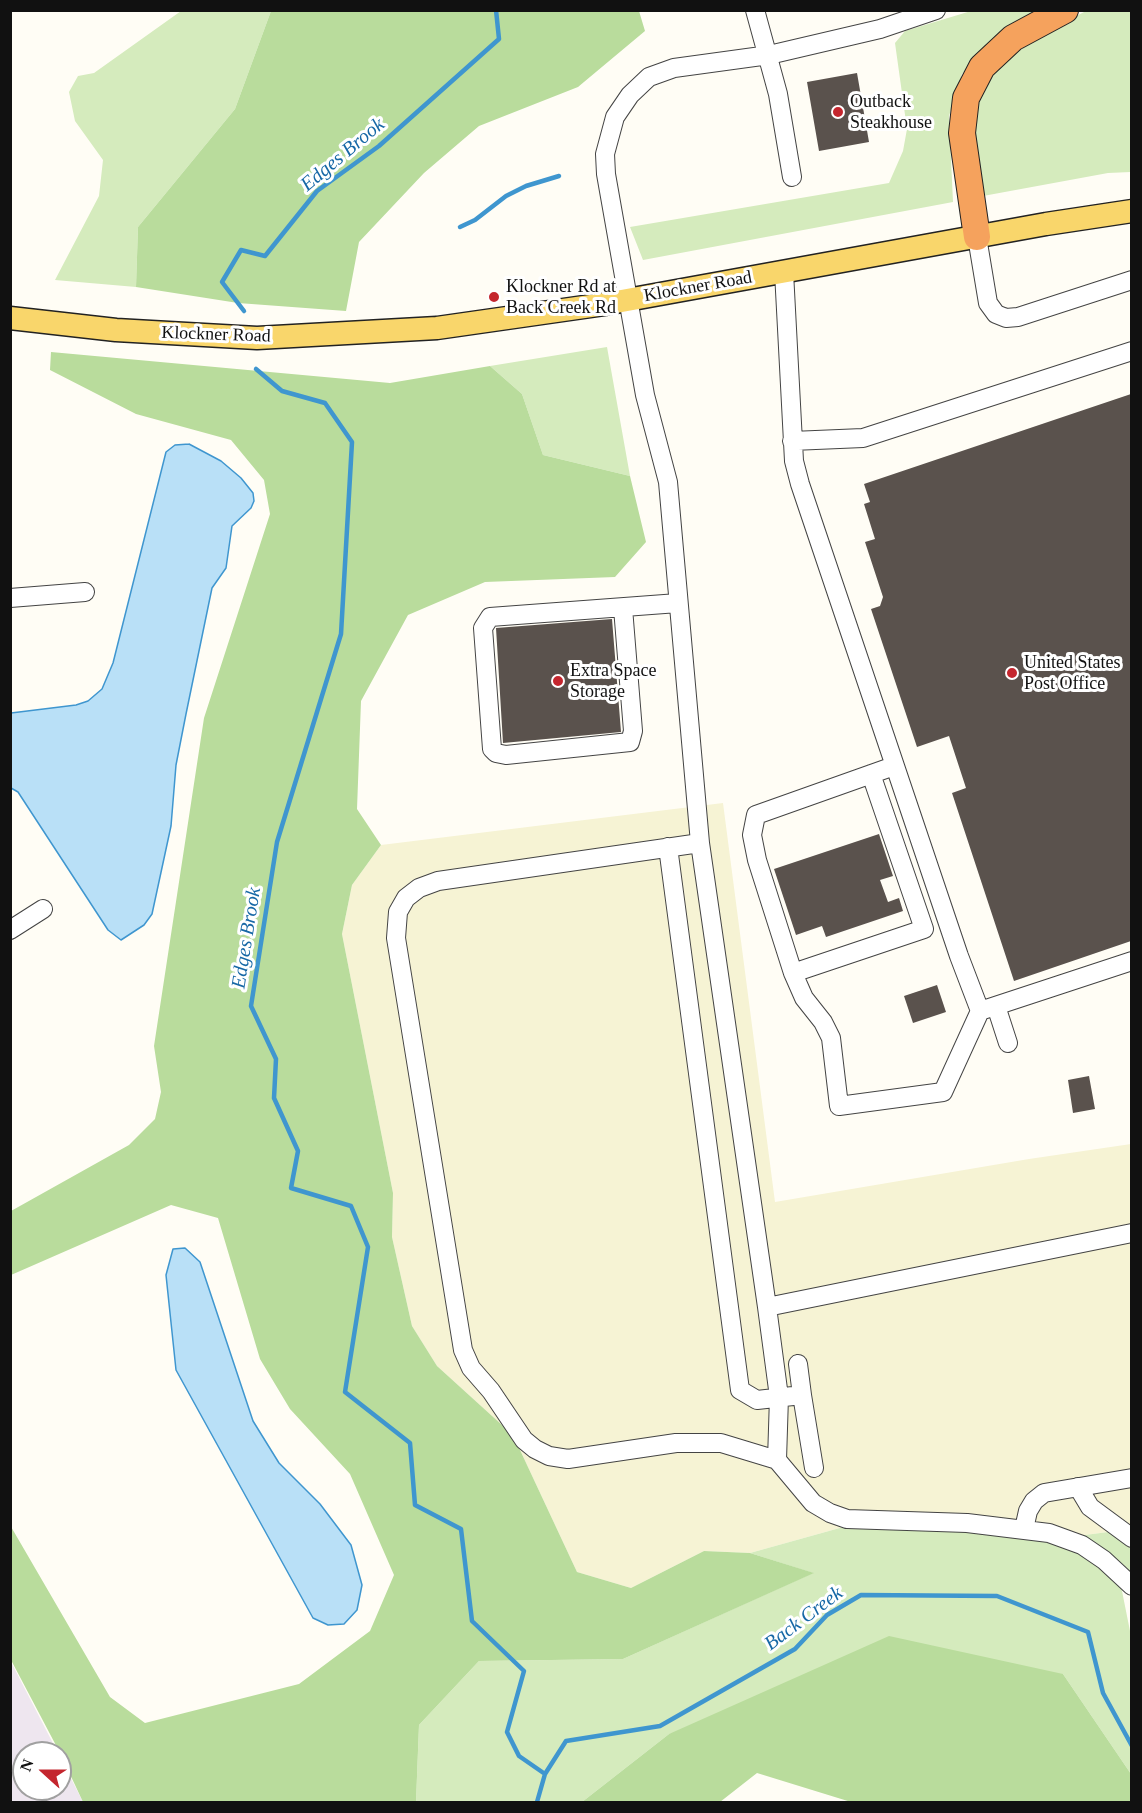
<!DOCTYPE html>
<html>
<head>
<meta charset="utf-8">
<style>
	body { margin:0 }
	#map { position:relative; width:1142px; height:1813px; overflow:hidden; background:#fffdf5; font-family:"Times New Roman",serif }
	canvas { display:block }
	.frame { position:absolute; inset:0; border:12px solid #111; pointer-events:none }
	.north { position:absolute; left:12px; top:1741px; width:60px; height:60px; box-sizing:border-box; background:#fff; border:2px solid #a0a0a0; border-radius:50%; rotate:291deg; font-size:16px; font-weight:700; line-height:24px; text-align:center; color:#111 }
	.north::after { content:''; display:block; margin:auto; width:21px; height:27px; background:#c4262e; clip-path:polygon(50% 0,100% 100%,50% 72%,0 100%) }
</style>
</head>
<body>
<div id="map">
<canvas width="1142" height="1813"></canvas>
<div class="frame"></div>
<div class="north">N</div>
</div>
<script>
const ctx = document.querySelector('canvas').getContext('2d');
ctx.lineJoin = 'round';
function fill(path, color) { ctx.fillStyle = color; ctx.fill(path, 'evenodd'); }
const shape = rows => new Path2D(rows.map(r => 'M' + r).join(''));
function stroke(path, color, width, dash) { ctx.strokeStyle = color; ctx.lineWidth = width; ctx.lineCap = dash ? 'butt' : 'round'; ctx.setLineDash(dash || []); ctx.stroke(path); }
function drawText(font, color, halo, rows, align = 'center') {
  ctx.font = font + ' "Times New Roman",serif'; ctx.lineWidth = 6; ctx.setLineDash([]); ctx.textBaseline = 'middle'; ctx.strokeStyle = halo; ctx.fillStyle = color; for (const [text, x, y, turn = 0] of rows) {
    ctx.save(); ctx.translate(x, y); ctx.rotate((+turn || 0) * Math.PI / 180); ctx.textAlign = isNaN(turn) ? turn : align; if (halo) ctx.strokeText(text, 0, 0); ctx.fillText(text, 0, 0); ctx.restore();
  }
}
fill(shape([
	[10,1660,58,1753,24,1753,24,1789,60,1789,60,1757,83,1802,11,1802]
]), '#eee6ef');
fill(shape([
	[723,803,775,1202,1029,1159,1131,1144,1131,1529,1062,1538,872,1519,750,1553,704,1551,631,1588,577,1572,513,1435,437,1366,412,1326,392,1237,393,1193,342,934,352,885,381,845]
]), '#f6f3d4');
fill(shape([
	[181,11,271,11,235,109,138,227,136,287,55,280,99,196,103,160,75,121,69,92,78,76,94,73],
	[971,11,1050,11,997,39,962,74,949,116,953,202,643,260,630,227,889,183,903,151,907,129,895,43,905,31],
	[1086,11,1131,11,1131,172,1108,173,983,196,972,121,982,89,1002,63,1047,31],
	[607,347,630,476,543,455,522,394,490,366],
	[872,1519,1062,1538,1131,1529,1131,1577,1120,1581,1131,1636,1131,1774,1063,1674,669,1734,582,1802,416,1802,419,1725,479,1661,623,1659,813,1573,750,1553]
]), '#d5ebbd');
fill(shape([
	[271,11,639,11,645,31,578,87,479,126,424,173,359,242,346,311,238,303,136,287,138,227,235,109],
	[51,352,390,383,490,366,522,394,543,455,630,476,646,542,615,577,485,582,408,615,361,701,357,809,381,845,352,885,342,934,393,1193,392,1237,412,1326,437,1366,513,1435,577,1572,631,1588,704,1551,750,1553,814,1573,623,1659,479,1661,419,1725,416,1802,83,1802,60,1753,11,1660,10,1525,110,1697,145,1723,299,1684,370,1631,394,1575,350,1474,290,1409,260,1359,218,1218,171,1205,11,1275,11,1211,129,1145,155,1119,161,1092,154,1046,204,718,270,514,264,480,231,440,136,414,50,370],
	[889,1636,1063,1674,1131,1774,1131,1802,851,1802,757,1773,720,1802,582,1802,669,1734]
]), '#b9dc9c');
const water = shape([
	[189,444,221,461,241,478,253,493,254,501,251,508,232,526,226,568,212,588,186,714,176,765,171,826,152,914,144,925,121,940,108,930,18,792,11,788,11,713,76,705,88,701,102,689,113,663,166,452,175,445,189,444],
	[185,1248,200,1262,253,1421,279,1463,320,1504,351,1545,362,1585,357,1610,344,1624,328,1625,313,1618,176,1370,166,1275,173,1249,185,1248]
]);
fill(water, '#b9e0f7');
stroke(water, '#3f96cf', 1.5);
stroke(shape([
	[460,227,475,220,506,196,526,186,559,176],
	[244,311,222,282,241,250,265,256,317,191,379,146,499,39,496,10],
	[256,369,282,391,325,403,352,442,341,634,277,842,251,1006,276,1059,274,1098,298,1151,291,1188,351,1206,368,1247,345,1392,410,1443,415,1505,461,1529,472,1621,524,1671,507,1732,519,1756,545,1774],
	[537,1802,545,1774,566,1741,660,1726,795,1649,827,1615,861,1595,997,1596,1088,1632,1103,1693,1132,1746]
]), '#3f96cf', 4.5);
fill(shape([
	[857,73,869,142,819,151,807,82],
	[1131,394,1131,941,1014,981,952,793,966,788,949,736,917,747,871,609,880,606,883,597,865,542,875,539,864,504,870,502,864,484],
	[612,619,621,732,503,743,496,628],
	[879,834,893,876,880,880,888,902,899,898,903,911,826,937,822,926,796,935,774,869],
	[937,985,946,1012,913,1023,904,996],
	[1089,1076,1095,1109,1073,1113,1068,1080]
]), '#5a524d');
const minor = shape([
	[755,10,778,94,792,177],
	[936,10,880,29,769,55,674,68,649,77,630,95,615,117,605,154,606,174,645,395,668,482,700,843,767,1307,1132,1233],
	[977,237,988,303,996,314,1006,318,1018,317,1132,280],
	[784,272,794,461,800,484,959,956,980,1011,943,1092,839,1106,831,1038,823,1022,804,998,793,973,757,860,752,835,756,815,894,766],
	[792,441,863,438,1132,351],
	[10,598,85,592],
	[623,608,633,731,630,742,506,755,496,753,492,749,483,628,490,617,678,603],
	[700,843,438,881,419,888,406,898,398,912,396,938,463,1350,471,1368,491,1391,524,1440,535,1449,549,1456,568,1459,676,1443,721,1443,777,1460,779,1397,767,1307],
	[668,847,740,1390,757,1400,802,1395,798,1364],
	[10,930,43,909],
	[793,973,924,929,871,774],
	[996,1006,1008,1043],
	[980,1011,1132,961],
	[802,1395,814,1468],
	[777,1460,813,1503,830,1513,847,1519,967,1523,1049,1533,1082,1545,1104,1560,1132,1586],
	[1078,1487,1090,1507,1132,1538],
	[1024,1529,1028,1511,1034,1501,1044,1493,1132,1478]
]);
const major = shape([
	[10,318,116,330,257,338,437,328,605,304,1046,224,1132,211]
]);
const highway = shape([
	[977,237,962,133,966,98,982,67,1013,38,1065,10]
]);
stroke(minor, '#444', 20);
stroke(major, '#222', 25);
stroke(highway, '#222', 28);
stroke(minor, '#fff', 18);
stroke(major, '#f9d66b', 22);
stroke(highway, '#f5a25d', 26);
for (const [x, y, r, color] of [
	[838,112,6,"#c4262e"],
	[494,297,6,"#c4262e"],
	[1012,673,6,"#c4262e"],
	[558,681,6,"#c4262e"]
]) { const dot = new Path2D(); dot.arc(x, y, r, 0, 2 * Math.PI); ctx.fillStyle = color; ctx.fill(dot); stroke(dot, '#fff', 2); }
drawText('18px', '#111', '#fff', [
	["Outback",850,102],
	["Steakhouse",850,123],
	["Klockner Rd at",506,287],
	["Back Creek Rd",506,308],
	["United States",1024,663],
	["Post Office",1024,684],
	["Extra Space",570,671],
	["Storage",570,692]
], 'left');
drawText('18px', '#111', '#fff', [
	["Klockner Road",698,287,-10],
	["Klockner Road",216,335,2]
]);
drawText('italic 20px', '#1768a6', '#fff', [
	["Edges Brook",343,155,-40],
	["Edges Brook",247,938,-81],
	["Back Creek",804,1619,-37]
]);
</script>
</body>
</html>
